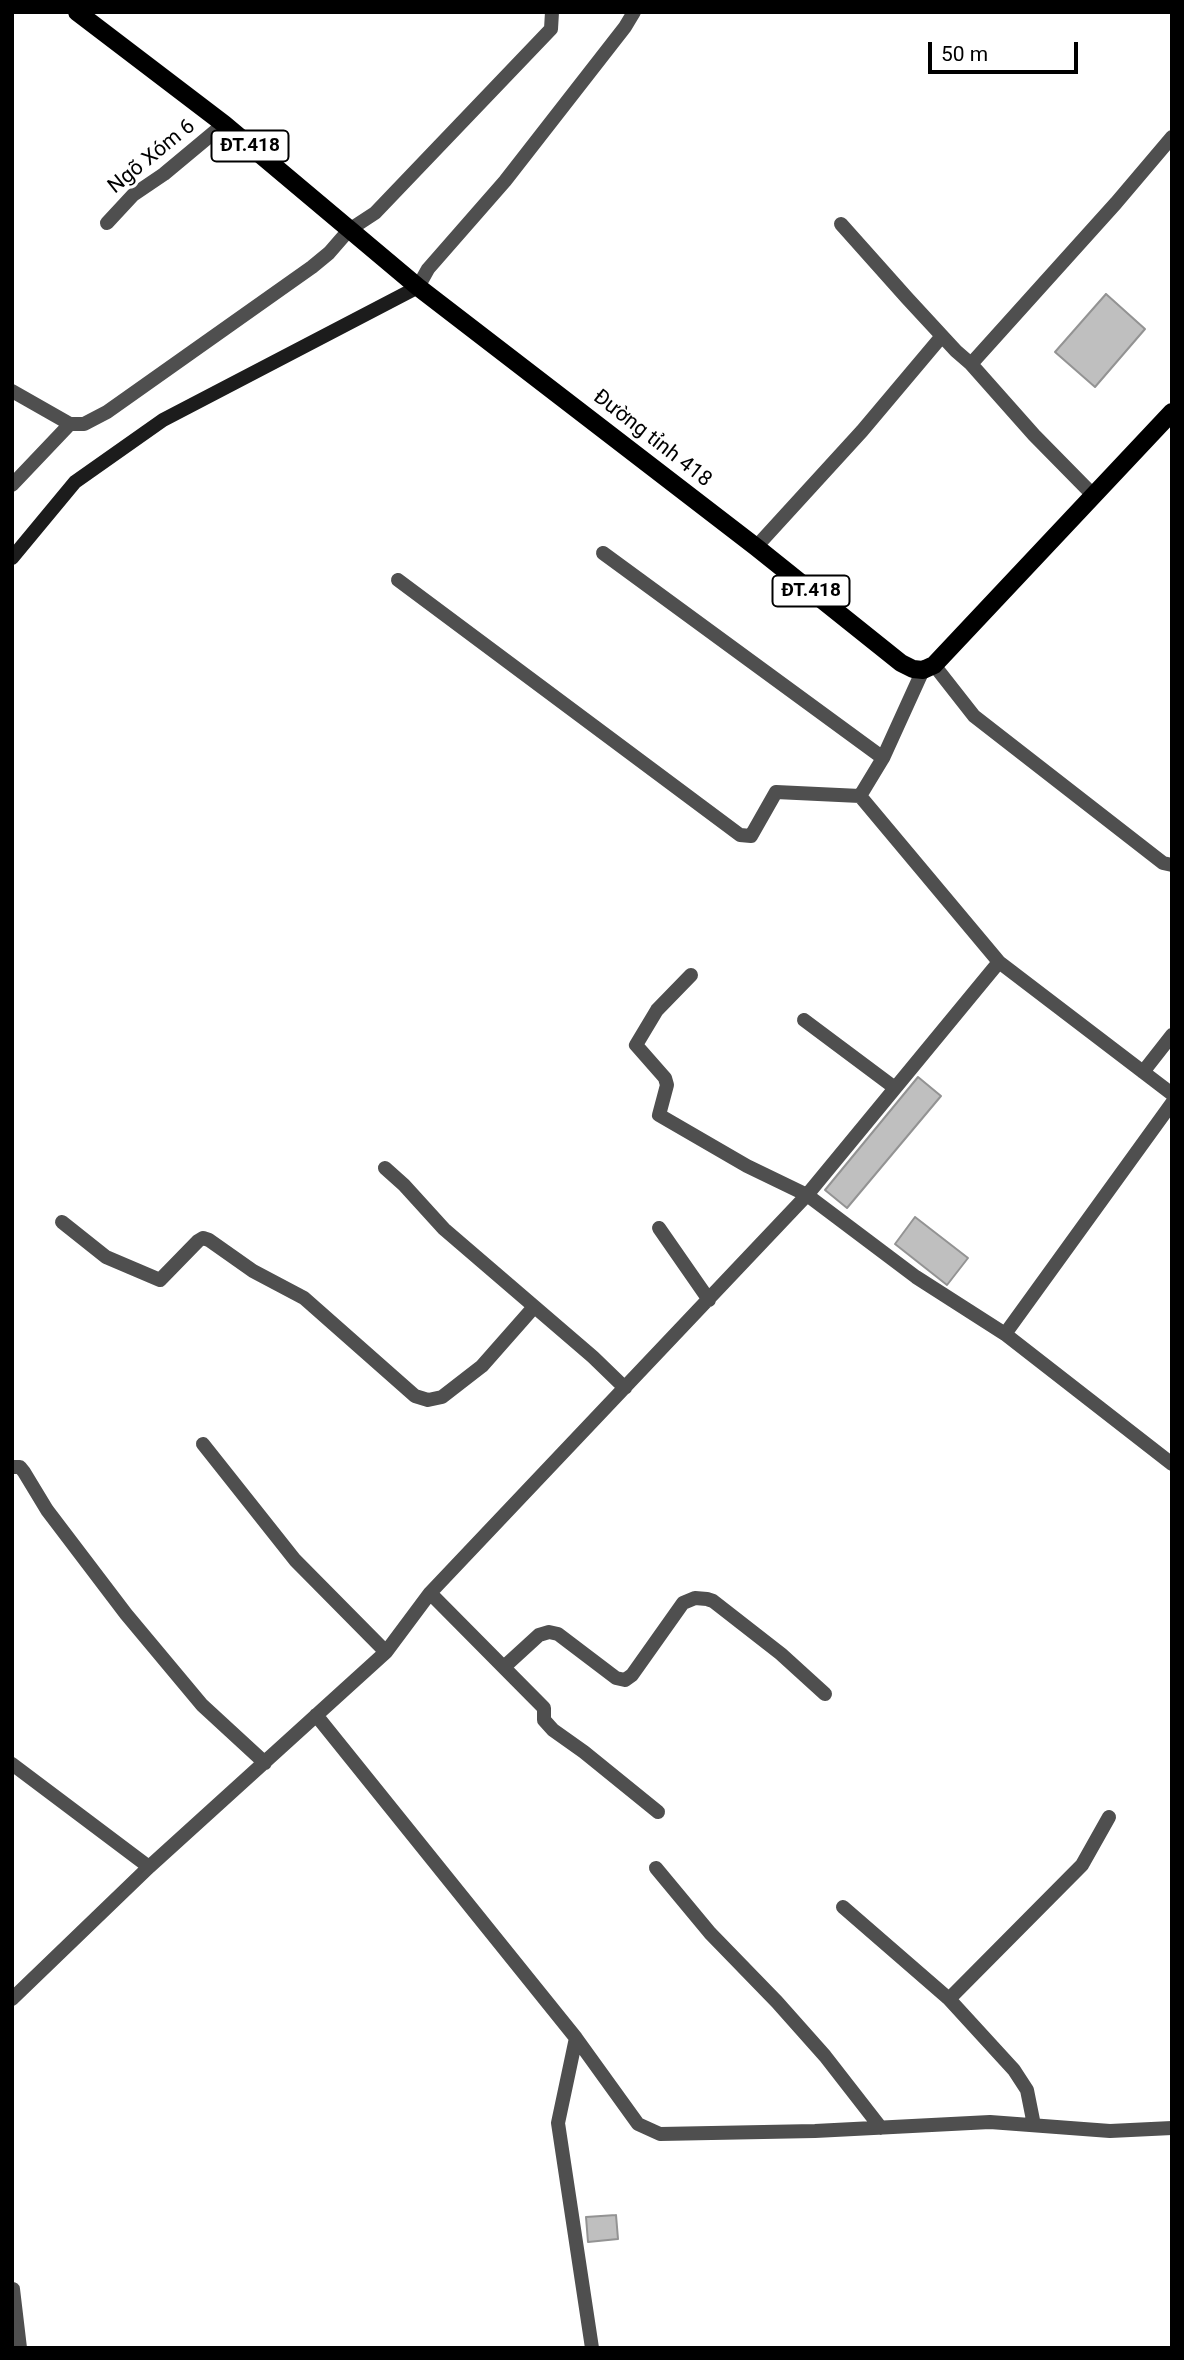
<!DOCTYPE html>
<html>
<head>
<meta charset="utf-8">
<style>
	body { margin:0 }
	#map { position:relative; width:1184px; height:2360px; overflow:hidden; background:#fff; font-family:Roboto,sans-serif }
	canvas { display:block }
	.frame { position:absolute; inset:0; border:14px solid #000; pointer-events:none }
	.scale { position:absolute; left:928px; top:42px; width:150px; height:32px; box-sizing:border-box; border:4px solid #000; border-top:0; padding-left:9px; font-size:21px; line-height:24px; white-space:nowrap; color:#000; -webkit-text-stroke:5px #fff; paint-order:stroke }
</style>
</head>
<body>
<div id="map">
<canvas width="1184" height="2360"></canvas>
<div class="frame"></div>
<div class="scale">50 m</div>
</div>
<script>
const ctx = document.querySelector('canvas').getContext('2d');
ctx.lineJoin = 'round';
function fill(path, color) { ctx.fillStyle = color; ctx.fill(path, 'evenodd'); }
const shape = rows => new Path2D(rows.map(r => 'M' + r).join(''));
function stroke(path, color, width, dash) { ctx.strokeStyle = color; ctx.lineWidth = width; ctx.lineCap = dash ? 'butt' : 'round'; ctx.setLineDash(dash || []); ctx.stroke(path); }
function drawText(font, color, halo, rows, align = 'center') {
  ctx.font = font + ' Roboto,sans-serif'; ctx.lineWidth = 6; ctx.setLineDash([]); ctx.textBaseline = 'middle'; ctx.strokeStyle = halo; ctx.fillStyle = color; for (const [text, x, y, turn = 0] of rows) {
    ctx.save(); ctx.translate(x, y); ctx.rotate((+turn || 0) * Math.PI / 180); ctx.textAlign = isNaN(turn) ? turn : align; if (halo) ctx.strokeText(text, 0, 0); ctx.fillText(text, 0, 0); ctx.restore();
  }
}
const building = shape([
	[1106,294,1145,329,1095,387,1055,352,1106,294],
	[918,1077,941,1096,847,1208,825,1190,918,1077],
	[915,1217,968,1258,947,1285,895,1244,915,1217],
	[616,2215,618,2239,588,2242,586,2217,616,2215]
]);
fill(building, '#bfbfbf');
stroke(building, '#939393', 2);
stroke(shape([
	[107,223,133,195,164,174,224,124],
	[841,224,907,298,956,351,971,364,1034,435,1094,496],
	[418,287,428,269,505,181,625,27,634,12],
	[971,364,1116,203,1172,137],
	[12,391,70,424,84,424,107,412,312,267,329,253,349,230,375,213,551,29,552,12],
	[12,485,70,424],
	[756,547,862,431,942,336],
	[603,553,883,758],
	[398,580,740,835,751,836,776,792,860,796],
	[934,665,974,716,1163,863,1172,865],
	[923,670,883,758,860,796,999,962,1172,1094],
	[691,975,657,1010,636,1045,665,1078,667,1085,659,1115,747,1166,807,1195,916,1277,1005,1334,1172,1464],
	[804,1020,895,1088],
	[1143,1072,1172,1035],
	[385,1168,404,1185,444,1229,593,1357,625,1388],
	[62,1222,106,1257,160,1280,198,1241,203,1238,209,1240,253,1271,304,1298,415,1396,428,1400,442,1397,482,1366,534,1307],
	[659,1228,709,1300],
	[1005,1334,1172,1103],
	[203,1444,295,1560,386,1652],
	[12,1467,20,1467,24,1472,47,1510,126,1614,202,1705,265,1763],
	[430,1593,544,1708,544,1720,553,1730,584,1752,658,1812],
	[504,1667,539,1635,549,1632,558,1634,616,1678,625,1680,632,1675,683,1603,695,1598,707,1599,713,1601,781,1654,825,1694],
	[316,1715,576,2038,558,2123,592,2348],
	[12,1764,149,1867],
	[656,1868,710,1933,777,2002,825,2056,881,2128],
	[843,1907,949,1999,1014,2070,1027,2090,1034,2125],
	[12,1999,149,1867,386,1652,430,1593,807,1195,999,962],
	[949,1999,1082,1865,1109,1817],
	[576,2038,638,2124,660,2134,815,2131,990,2122,1110,2131,1172,2128],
	[13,2289,20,2348]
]), '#4f4f4f', 14);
stroke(shape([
	[12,558,75,482,163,420,418,287]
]), '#1c1c1c', 14);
stroke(shape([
	[77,12,224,124,418,287,756,547,901,663,913,669,923,670,934,665,1172,412]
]), '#000', 18);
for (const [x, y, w] of [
	[250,146,77],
	[811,591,77]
]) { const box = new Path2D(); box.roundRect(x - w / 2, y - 15.5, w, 31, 5); ctx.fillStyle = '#fff'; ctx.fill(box); stroke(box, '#000', 2); }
drawText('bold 19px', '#000', null, [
	["ĐT.418",250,146],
	["ĐT.418",811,591]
]);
drawText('21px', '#000', '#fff', [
	["Ngõ Xóm 6",152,157,-39],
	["Đường tỉnh 418",652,439,38]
]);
</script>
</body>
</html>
